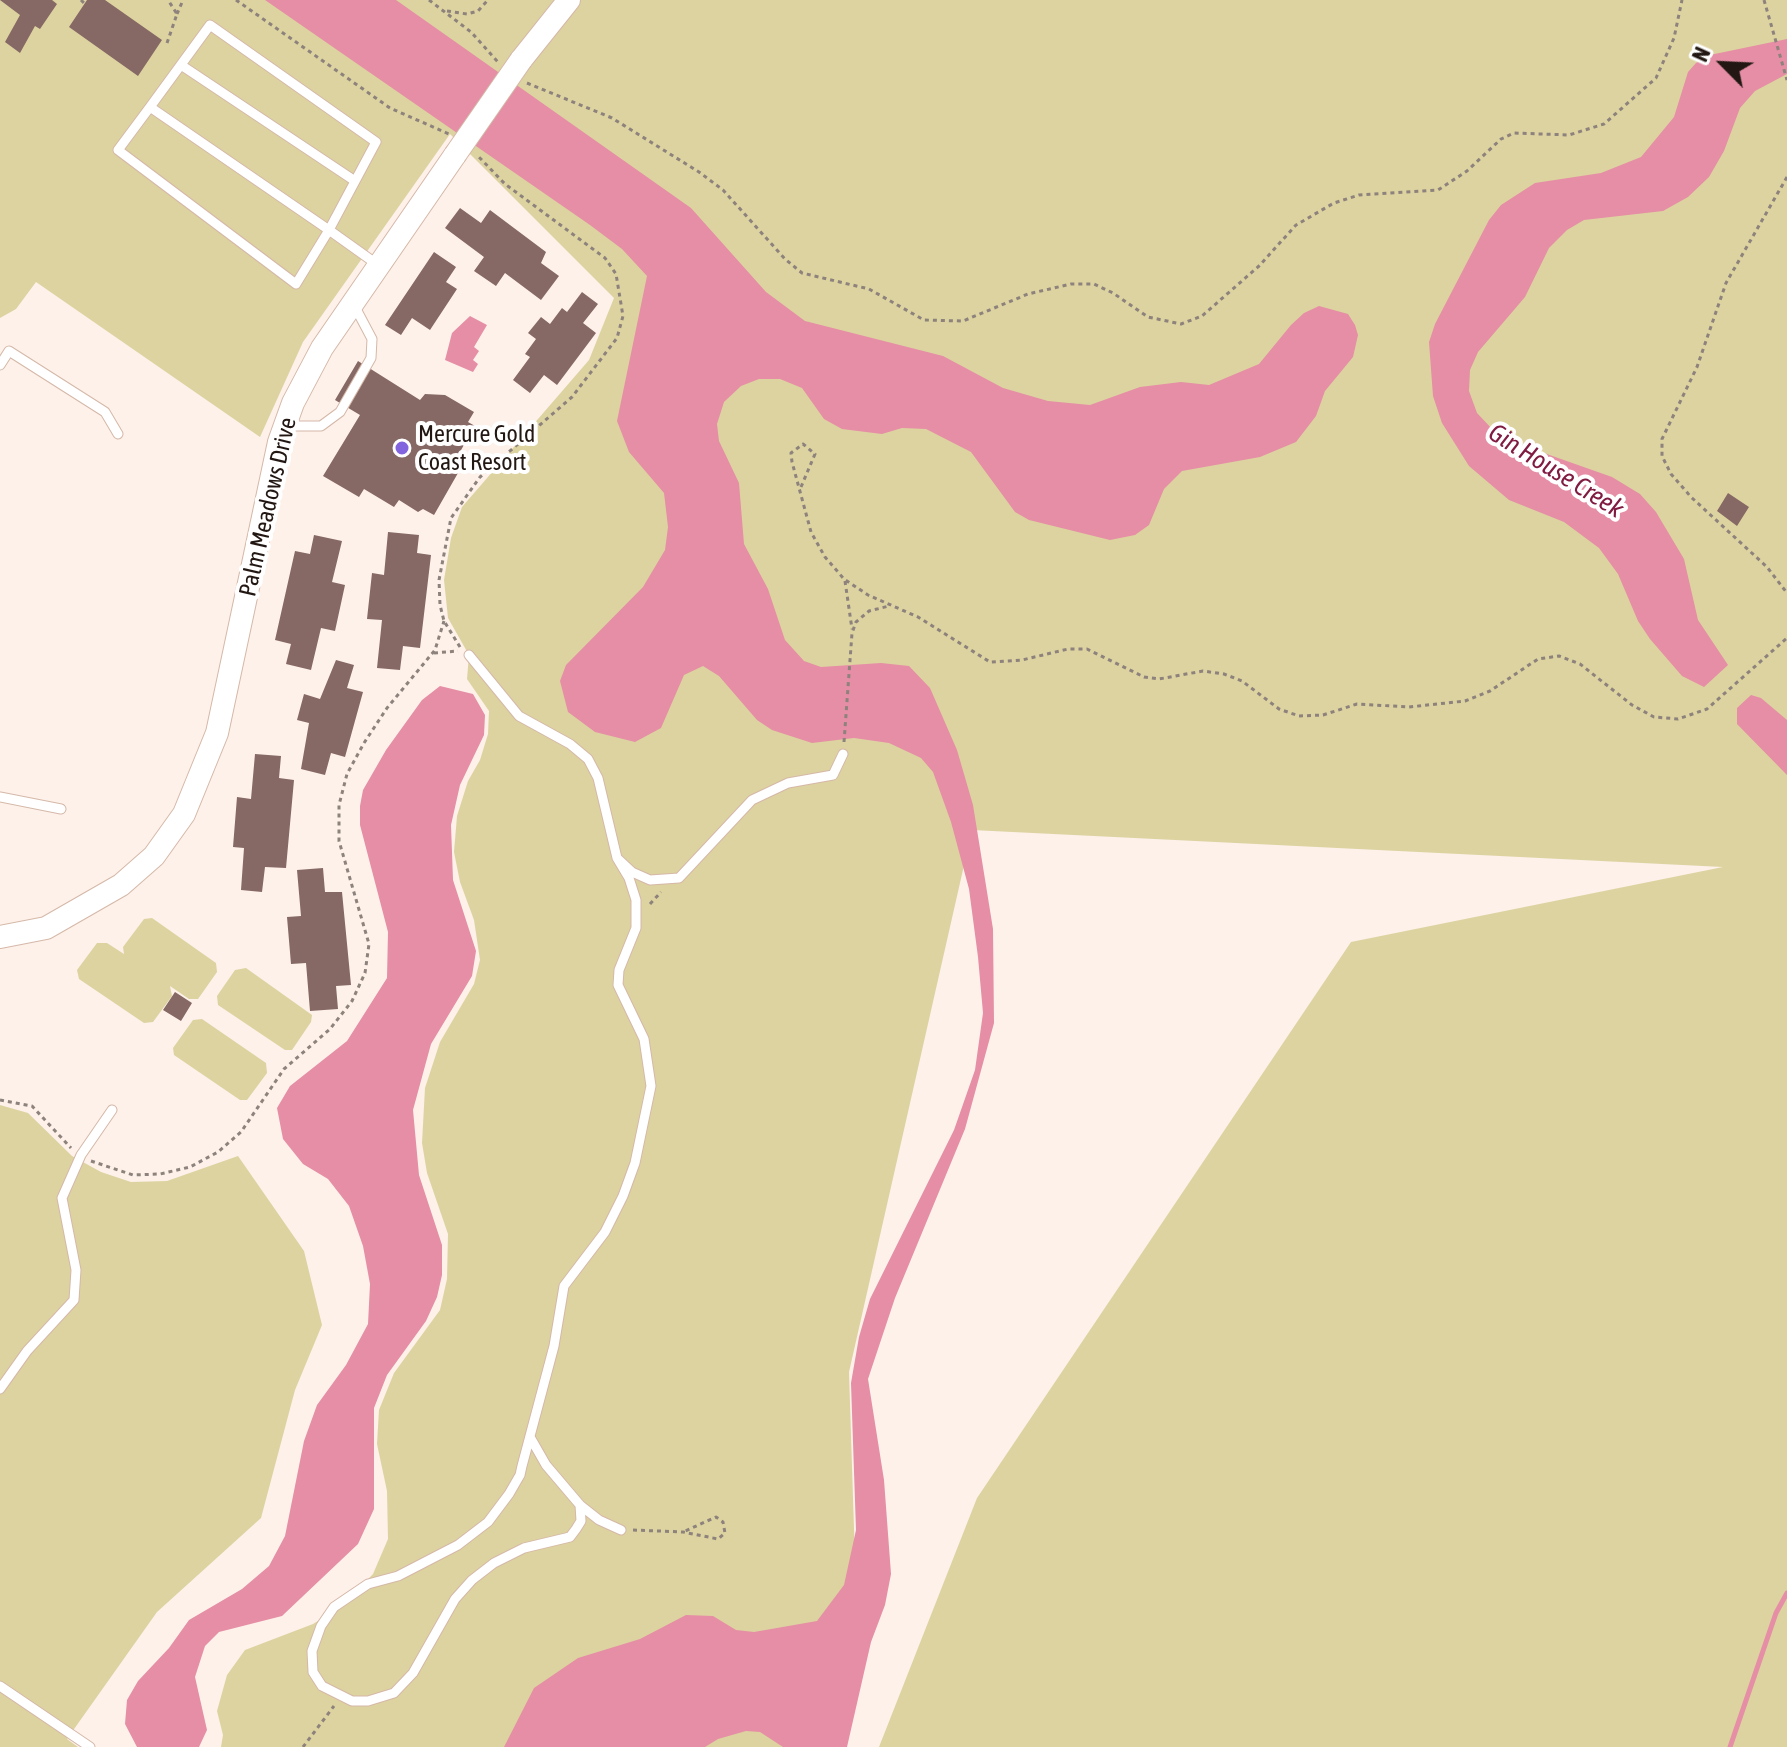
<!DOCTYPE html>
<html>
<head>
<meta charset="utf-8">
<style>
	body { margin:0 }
	#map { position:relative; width:1787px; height:1747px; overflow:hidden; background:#fdf1ea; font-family:"Asap Condensed",sans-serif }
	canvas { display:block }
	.north { position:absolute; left:1683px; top:24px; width:80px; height:80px; -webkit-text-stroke:6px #fff; paint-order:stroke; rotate:294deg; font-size:22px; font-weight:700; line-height:32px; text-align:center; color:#221712 }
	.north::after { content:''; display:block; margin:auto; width:28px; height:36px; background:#221712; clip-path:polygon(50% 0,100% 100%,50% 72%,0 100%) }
</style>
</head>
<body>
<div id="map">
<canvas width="1787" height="1747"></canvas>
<div class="north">N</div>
</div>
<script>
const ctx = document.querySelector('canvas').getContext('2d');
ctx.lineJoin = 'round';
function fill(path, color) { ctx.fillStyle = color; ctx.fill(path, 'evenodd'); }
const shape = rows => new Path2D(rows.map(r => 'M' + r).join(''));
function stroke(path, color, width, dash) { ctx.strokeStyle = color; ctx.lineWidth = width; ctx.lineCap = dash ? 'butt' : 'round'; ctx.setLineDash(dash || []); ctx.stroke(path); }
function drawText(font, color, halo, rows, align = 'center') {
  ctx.font = font + ' "Asap Condensed",sans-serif'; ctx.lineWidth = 8; ctx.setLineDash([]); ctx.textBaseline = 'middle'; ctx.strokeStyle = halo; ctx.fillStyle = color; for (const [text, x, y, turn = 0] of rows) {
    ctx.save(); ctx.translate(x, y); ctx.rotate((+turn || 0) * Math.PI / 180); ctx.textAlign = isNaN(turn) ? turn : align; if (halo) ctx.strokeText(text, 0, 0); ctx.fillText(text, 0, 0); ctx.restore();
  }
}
fill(shape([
	[0,0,1787,0,1787,1747,879,1747,977,1498,1351,942,1723,867,972,830,849,1372,857,1623,787,1747,221,1747,223,1735,217,1711,227,1675,245,1650,313,1624,342,1606,373,1574,388,1539,387,1491,377,1444,379,1410,394,1373,440,1310,447,1279,448,1234,427,1173,422,1143,425,1088,440,1042,474,984,480,960,474,920,460,882,454,852,457,816,468,781,480,760,488,734,489,711,467,679,469,655,448,618,444,580,451,538,462,507,589,360,614,298,450,134,303,342,260,437,36,282,16,309,0,318],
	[152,918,216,963,217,972,198,999,189,999,170,986,172,996,153,1022,144,1023,79,979,77,970,97,943,107,943,124,954,123,947,144,919],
	[246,968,312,1015,311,1022,292,1050,285,1050,218,1005,217,996,235,970],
	[202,1019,266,1063,267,1073,247,1100,240,1100,174,1055,173,1048,193,1020],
	[0,1105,28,1113,72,1156,101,1172,131,1182,167,1181,238,1156,304,1251,322,1325,295,1390,261,1518,157,1612,67,1739,78,1747,0,1747]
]), '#ddd3a0');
fill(shape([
	[265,0,396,0,691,208,766,292,805,321,943,356,1003,388,1048,401,1090,405,1140,387,1181,382,1209,385,1259,364,1291,325,1304,313,1319,306,1348,314,1355,325,1358,335,1353,357,1325,391,1316,416,1296,442,1260,457,1182,471,1164,489,1149,525,1135,535,1110,540,1029,520,1015,512,971,452,926,429,902,428,882,434,842,429,824,419,802,388,780,379,759,379,741,386,724,402,717,424,719,441,739,483,744,544,768,589,785,640,804,661,821,667,881,663,909,666,930,688,957,750,973,805,993,929,994,1023,965,1129,895,1298,868,1379,884,1480,891,1574,885,1605,871,1642,847,1747,783,1747,760,1732,746,1731,718,1739,705,1747,504,1747,534,1688,578,1658,640,1639,686,1615,713,1616,736,1630,754,1632,817,1621,844,1585,856,1530,851,1383,859,1337,870,1299,954,1130,975,1070,983,1013,978,957,969,889,951,822,933,772,921,758,889,743,854,738,812,743,772,730,757,720,719,676,703,666,684,675,661,728,635,742,595,732,568,712,560,681,566,665,643,587,665,550,668,527,664,493,629,452,617,421,647,276,622,249,590,225],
	[1787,39,1787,74,1755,91,1740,108,1724,151,1709,177,1688,197,1663,211,1584,220,1567,230,1549,248,1525,297,1478,352,1470,370,1469,391,1477,413,1493,430,1507,440,1612,477,1640,494,1656,512,1684,559,1698,620,1728,665,1704,687,1682,676,1650,639,1638,621,1618,574,1599,548,1564,522,1509,500,1469,466,1442,423,1433,396,1429,342,1435,324,1489,220,1501,205,1535,183,1601,173,1641,157,1674,117,1688,72,1696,63,1705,56],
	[470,316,487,325,474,347,479,351,473,360,478,364,473,372,445,360,452,333],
	[440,686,473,694,485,715,484,735,460,785,451,825,453,880,476,951,472,976,431,1044,413,1110,419,1175,442,1245,442,1275,437,1297,426,1321,387,1375,374,1408,374,1509,358,1544,282,1616,219,1632,205,1646,195,1677,207,1730,199,1747,137,1747,125,1724,127,1700,138,1681,169,1648,189,1620,242,1589,269,1566,285,1536,304,1441,317,1405,346,1365,368,1324,370,1284,363,1246,349,1206,328,1179,303,1164,283,1139,277,1108,290,1086,347,1041,387,978,388,932,360,825,360,806,363,790,386,750,422,700],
	[1751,695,1761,698,1787,720,1787,775,1737,724,1737,708]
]), '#e58ea5');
stroke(shape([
	[1730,1747,1776,1613,1787,1593]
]), '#e58ea5', 5);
fill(shape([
	[0,0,52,0,57,4,40,29,35,26,20,53,5,42,20,15],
	[87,0,105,0,162,40,138,76,69,27],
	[460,208,481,223,490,210,546,252,541,263,559,276,541,300,505,273,496,286,474,271,484,257,445,228],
	[434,252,456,267,446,282,457,289,430,330,412,318,401,335,385,325],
	[582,292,598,304,583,323,596,333,557,385,544,375,530,393,513,380,530,357,525,354,536,339,528,333,541,317,550,324,562,308,567,312],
	[358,361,420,400,425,394,445,395,474,412,468,422,475,426,450,469,458,473,434,515,423,509,418,512,399,500,394,507,364,489,359,497,323,476,360,415,335,400],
	[1728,493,1749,507,1737,526,1717,511],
	[388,532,419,535,417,553,431,555,420,648,403,646,400,670,377,668,382,620,367,619,372,573,384,575],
	[314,535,342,541,332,582,345,585,335,631,321,628,311,670,286,664,291,644,275,640,295,551,310,554],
	[336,660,354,665,347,688,363,692,345,757,331,753,325,775,301,769,309,723,297,720,304,694,320,699],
	[255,754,281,756,279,778,294,780,286,868,265,867,262,892,241,890,244,848,233,847,237,797,251,799],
	[323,868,325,892,342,892,351,985,336,986,338,1009,310,1011,306,963,291,964,287,917,301,916,297,870],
	[175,992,192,1003,181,1021,163,1010]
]), '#866864');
const service = shape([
	[210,25,376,142,329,230,150,107,210,25],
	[181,65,355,181],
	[150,107,118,150,296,284,329,230,378,265],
	[0,365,9,351,105,412,118,434],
	[285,426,321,426,340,412,371,358,372,339,354,305],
	[469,655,519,716,570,744,588,759,598,778,617,858,632,872,650,880,679,878,752,800,788,783,833,775,843,754],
	[0,797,61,809],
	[0,1389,27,1351,74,1300,76,1270,62,1198,81,1155,112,1110],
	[530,1437,546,1465,580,1505,581,1521,576,1529,570,1537,524,1548,494,1563,472,1580,455,1599,413,1673,394,1693,368,1701,352,1701,322,1686,313,1672,312,1651,321,1626,334,1607,368,1584,398,1576,458,1545,488,1522,509,1494,520,1475,522,1466,554,1346,564,1286,605,1232,623,1196,635,1163,651,1086,644,1039,618,985,619,970,636,928,636,900,629,878,617,858],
	[580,1505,599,1520,621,1530],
	[0,1686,90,1747]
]);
const tertiary = shape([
	[521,60,569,0],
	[0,937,46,928,121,885,154,856,184,814,217,733,279,442,293,403,322,348,455,155]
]);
stroke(service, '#d5b8a8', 11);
stroke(tertiary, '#d5b8a8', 24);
stroke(shape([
	[81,0,84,3],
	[236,0,390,108,449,134],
	[429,0,471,32,498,62],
	[1764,0,1787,80],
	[447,11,467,14,478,11,488,0],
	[177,14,183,0],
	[167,43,177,14,168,0],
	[527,83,612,118,699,172,723,190,785,259,802,273,869,289,924,320,963,321,1028,294,1071,284,1094,284,1113,293,1148,317,1181,324,1202,316,1259,266,1296,225,1334,203,1359,195,1438,190,1467,171,1501,139,1514,133,1569,135,1604,124,1656,78,1674,38,1682,0],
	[1787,177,1726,283,1697,367,1662,439,1662,456,1671,474,1691,497,1767,567,1787,593],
	[801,487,815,454,803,444,791,453,792,462,811,532,825,557,844,579,868,595,918,617,990,662,1022,660,1068,649,1087,649,1144,677,1159,679,1203,671,1224,674,1242,681,1279,709,1299,716,1323,715,1357,704,1409,707,1465,701,1490,691,1538,659,1559,656,1580,664,1632,705,1654,717,1678,719,1707,709,1787,638],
	[845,581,852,629],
	[460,647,444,621,440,605,439,580,451,518,480,477,572,397,617,338,623,316,616,274,605,258,505,184,477,155],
	[434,653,458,651],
	[844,742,852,633,856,622,869,611,889,606],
	[650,904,661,892],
	[0,1100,32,1106,71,1148],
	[91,1161,133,1175,160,1174,190,1167,218,1152,241,1132,284,1069,330,1029,352,1001,365,973,369,944,339,841,339,805,347,774,364,743,387,708,435,650,444,621],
	[633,1530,683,1532,718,1539,725,1533,723,1522,716,1517,683,1532],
	[303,1747,334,1706]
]), '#8d827c', 3, [4, 4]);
stroke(service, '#fff', 9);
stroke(tertiary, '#fff', 22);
const tertiaryBridge = shape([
	[455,155,521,60]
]);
stroke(tertiaryBridge, '#d5b8a8', 24, []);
stroke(tertiaryBridge, '#fff', 22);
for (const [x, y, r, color] of [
	[402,448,8,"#8264df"]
]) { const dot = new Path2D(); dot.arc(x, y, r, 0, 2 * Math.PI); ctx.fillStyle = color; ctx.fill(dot); stroke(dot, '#fff', 3); }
drawText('24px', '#221712', '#fff', [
	["Mercure Gold",418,434],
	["Coast Resort",418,462]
], 'left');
drawText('24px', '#221712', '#fff', [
	["Palm Meadows Drive",268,507,-77]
]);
drawText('italic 26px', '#801b42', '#fff', [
	["Gin House Creek",1556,471,32]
]);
</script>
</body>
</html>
